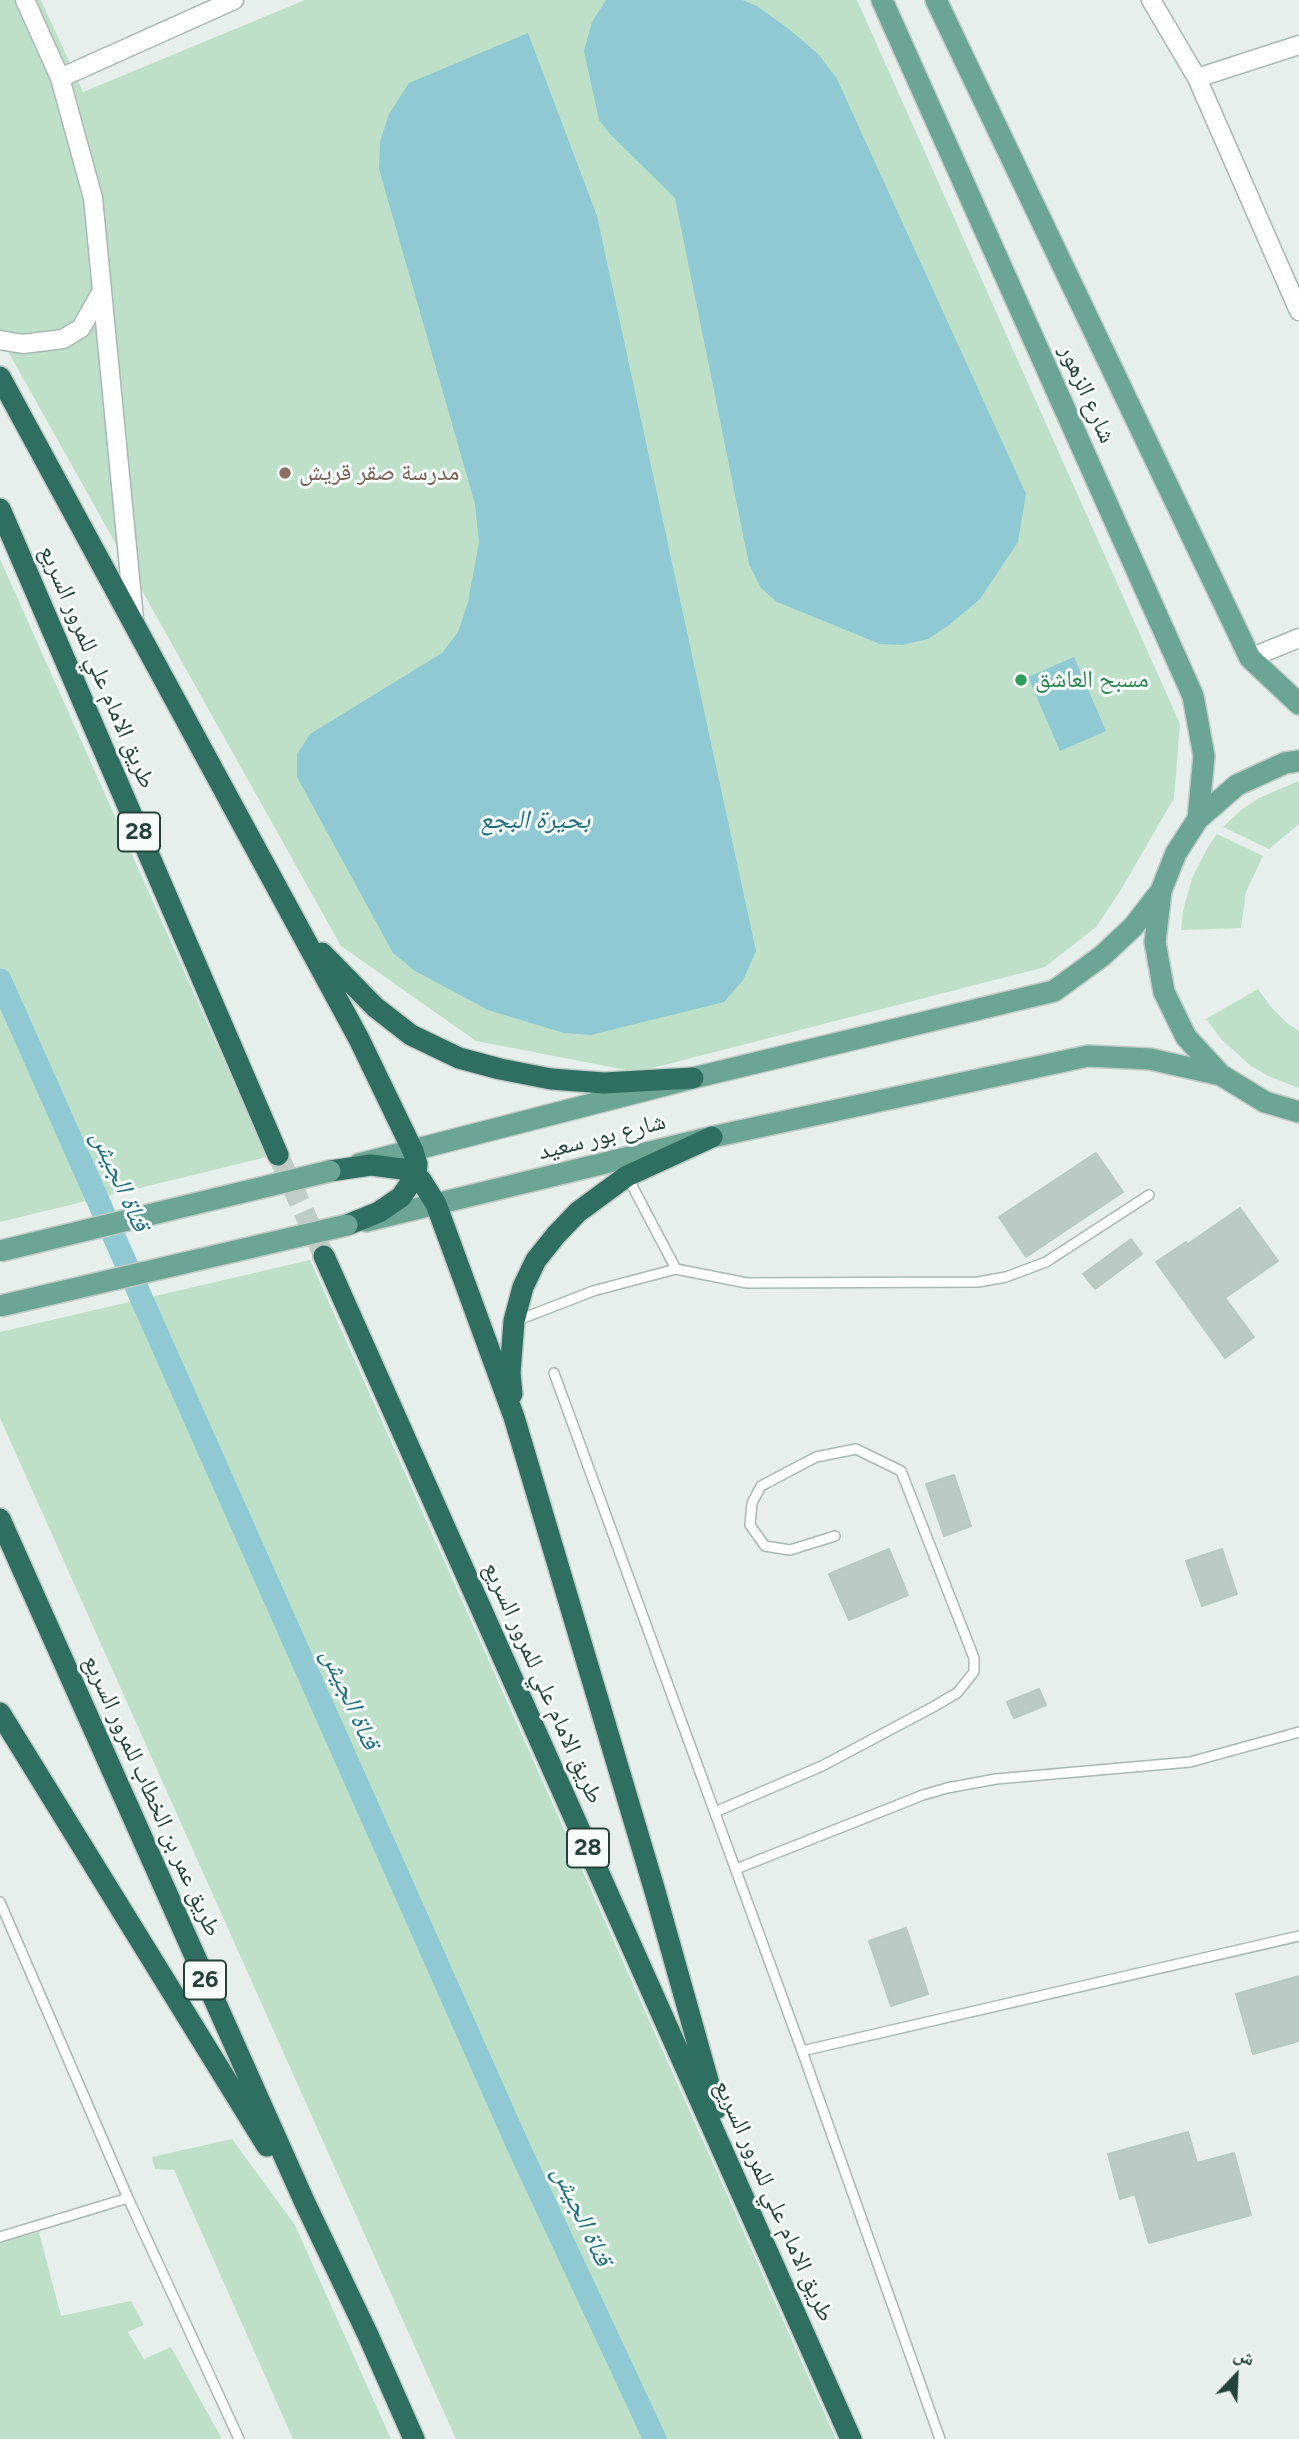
<!DOCTYPE html>
<html>
<head>
<meta charset="utf-8">
<style>
	body { margin:0 }
	#map { position:relative; width:1299px; height:2439px; overflow:hidden; background:#e6efeb; font-family:Figtree,"Noto Naskh Arabic",sans-serif }
	canvas { display:block }
	.north { position:absolute; left:1201px; top:2341px; width:70px; height:70px; -webkit-text-stroke:5px #f7fbf9; paint-order:stroke; rotate:23deg; font-size:19px; font-weight:700; line-height:28px; text-align:center; color:#24423a }
	.north::after { content:''; display:block; margin:auto; width:24px; height:32px; background:#24423a; clip-path:polygon(50% 0,100% 100%,50% 72%,0 100%) }
</style>
</head>
<body>
<div id="map">
<canvas width="1299" height="2439"></canvas>
<div class="north">ش</div>
</div>
<script>
const ctx = document.querySelector('canvas').getContext('2d');
ctx.lineJoin = 'round';
function fill(path, color) { ctx.fillStyle = color; ctx.fill(path, 'evenodd'); }
const shape = rows => new Path2D(rows.map(r => 'M' + r).join(''));
function stroke(path, color, width, dash) { ctx.strokeStyle = color; ctx.lineWidth = width; ctx.lineCap = dash ? 'butt' : 'round'; ctx.setLineDash(dash || []); ctx.stroke(path); }
function drawText(font, color, halo, rows, align = 'center') {
  ctx.font = font + ' Figtree,"Noto Naskh Arabic",sans-serif'; ctx.lineWidth = 6; ctx.setLineDash([]); ctx.textBaseline = 'middle'; ctx.strokeStyle = halo; ctx.fillStyle = color; for (const [text, x, y, turn = 0] of rows) {
    ctx.save(); ctx.translate(x, y); ctx.rotate((+turn || 0) * Math.PI / 180); ctx.textAlign = isNaN(turn) ? turn : align; if (halo) ctx.strokeText(text, 0, 0); ctx.fillText(text, 0, 0); ctx.restore();
  }
}
fill(shape([
	[0,0,41,0,83,92,305,0,857,0,1180,724,1174,798,1119,893,1096,927,1045,967,637,1072,476,1041,341,946,0,337],
	[0,559,267,1157,0,1222],
	[1299,781,1299,824,1269,849,1223,827,1241,810,1259,798],
	[1217,834,1263,856,1246,892,1241,928,1181,930,1183,911,1192,878,1208,847],
	[1258,989,1270,1006,1287,1023,1299,1031,1299,1088,1268,1076,1251,1066,1221,1039,1206,1019],
	[310,1260,836,2439,456,2439,0,1418,0,1332],
	[232,2139,295,2225,391,2439,293,2439,174,2170,155,2169,152,2157],
	[39,2232,61,2316,131,2301,144,2325,128,2332,144,2359,171,2347,222,2439,0,2439,0,2242]
]), '#bfe0c8');
fill(shape([
	[606,0,742,0,757,6,790,30,819,55,837,79,1026,494,1018,542,980,599,948,626,928,639,903,645,880,644,777,602,761,588,749,564,675,198,609,133,599,120,584,51,592,22],
	[528,33,597,216,756,951,743,980,724,1002,591,1035,564,1033,488,1010,415,971,393,953,297,777,297,754,310,734,442,653,458,632,468,602,479,542,475,504,379,169,380,142,389,114,409,83],
	[1074,657,1106,731,1060,751,1028,677]
]), '#8ec9d4');
stroke(shape([
	[0,980,519,2148,655,2439]
]), '#8ec9d4', 23);
const building = shape([
	[1096,1153,1123,1192,1026,1257,999,1217,1096,1153],
	[1240,1208,1278,1261,1225,1298,1254,1337,1225,1358,1156,1262,1186,1242,1188,1244,1240,1208],
	[1131,1239,1142,1254,1095,1289,1083,1274,1131,1239],
	[954,1475,971,1526,944,1536,926,1484,954,1475],
	[889,1549,908,1595,849,1620,829,1574,889,1549],
	[1222,1549,1237,1594,1202,1606,1186,1561,1222,1549],
	[1039,1689,1046,1705,1014,1718,1007,1702,1039,1689],
	[906,1928,928,1994,891,2006,869,1941,906,1928],
	[1299,1976,1299,2041,1253,2054,1236,1994,1299,1976],
	[1188,2132,1197,2163,1234,2153,1251,2215,1149,2243,1135,2194,1120,2199,1108,2154,1188,2132]
]);
fill(building, '#bbcac4');
stroke(building, '#b8c9c2', 2);
stroke(shape([
	[278,1155,324,1256]
]), '#bfccc8', 21, [21, 10]);
const lane = shape([
	[628,1178,676,1269],
	[516,1321,593,1291,676,1269,747,1283,978,1282,1006,1277,1046,1262,1149,1195],
	[554,1373,802,2051,940,2439],
	[715,1812,822,1766,933,1707,957,1693,974,1672,974,1658,901,1471,856,1449,816,1457,761,1486,752,1503,750,1525,765,1546,790,1550,835,1536],
	[736,1869,923,1795,947,1788,996,1779,1190,1762,1299,1732],
	[0,1902,128,2198,239,2439],
	[802,2051,1299,1936],
	[0,2237,128,2198]
]);
const street = shape([
	[25,0,60,78,93,198,134,619],
	[1151,0,1197,78,1299,311],
	[60,78,234,0],
	[1197,78,1299,45],
	[0,340,23,344,63,339,81,328,102,291],
	[1250,658,1299,638]
]);
const primary = shape([
	[882,0,1193,696,1204,756,1198,819],
	[936,0,1250,658,1299,704],
	[1299,761,1285,763,1237,785,1198,819,1176,853,1161,891,1155,942,1164,992,1186,1037,1221,1075,1265,1102,1299,1112],
	[359,1164,693,1078,1054,991,1102,956,1133,927,1161,891],
	[366,1221,712,1137,1088,1056,1150,1059,1221,1075]
]);
const highway = shape([
	[0,377,359,1039,413,1151,417,1164,416,1175,401,1197,379,1212,347,1225],
	[0,509,278,1155],
	[322,953,375,1007,411,1035,459,1058,500,1069,551,1079,604,1083,693,1078],
	[330,1171,371,1165,402,1169,421,1180,436,1204,514,1417,654,1888,716,2109],
	[324,1256,851,2439],
	[512,1394,510,1373,514,1321,523,1287,536,1260,556,1235,578,1212,627,1176,712,1137],
	[0,1519,305,2203,368,2335,414,2439],
	[0,1713,267,2146]
]);
stroke(lane, '#a8b8b2', 12);
stroke(street, '#a8b8b2', 21);
stroke(primary, '#c2cac8', 24);
stroke(highway, '#c2cac8', 24);
stroke(lane, '#fff', 9);
stroke(street, '#fff', 18);
stroke(primary, '#6aa596', 21);
stroke(highway, '#2f6f62', 21);
const primaryBridge = shape([
	[0,1251,330,1171],
	[0,1306,347,1225]
]);
stroke(primaryBridge, '#c2cac8', 24, []);
stroke(primaryBridge, '#6aa596', 21);
for (const [x, y, r, color] of [
	[285,473,7,"#8d6e63"],
	[1021,680,7,"#2e9e5b"]
]) { const dot = new Path2D(); dot.arc(x, y, r, 0, 2 * Math.PI); ctx.fillStyle = color; ctx.fill(dot); stroke(dot, '#f7fbf9', 2.5); }
for (const [x, y, w] of [
	[139,832,42],
	[588,1848,42],
	[205,1980,42]
]) { const box = new Path2D(); box.roundRect(x - w / 2, y - 19.5, w, 39, 5); ctx.fillStyle = '#f7fbf9'; ctx.fill(box); stroke(box, '#24423a', 2); }
drawText('bold 23px', '#24423a', null, [
	["28",139,832],
	["28",588,1848],
	["26",205,1980]
]);
drawText('24px', '#24423a', '#f7fbf9', [
	["شارع الزهور",1087,394,66],
	["طريق الامام علي للمرور السريع",97,667,67],
	["شارع بور سعيد",602,1137,-14],
	["طريق الامام علي للمرور السريع",543,1683,66],
	["طريق عمر بن الخطاب للمرور السريع",152,1796,66],
	["طريق الامام علي للمرور السريع",774,2201,66]
]);
drawText('24px', '#785e54', '#f7fbf9', [
	["مدرسة صقر قريش",299,473]
], 'left');
drawText('24px', '#27864d', '#f7fbf9', [
	["مسبح العاشق",1035,680]
], 'left');
drawText('italic 26px', '#1c6f80', '#f7fbf9', [
	["بحيرة البجع",535,820],
	["قناة الجيش",120,1181,66],
	["قناة الجيش",350,1699,66],
	["قناة الجيش",582,2216,65]
]);
</script>
</body>
</html>
